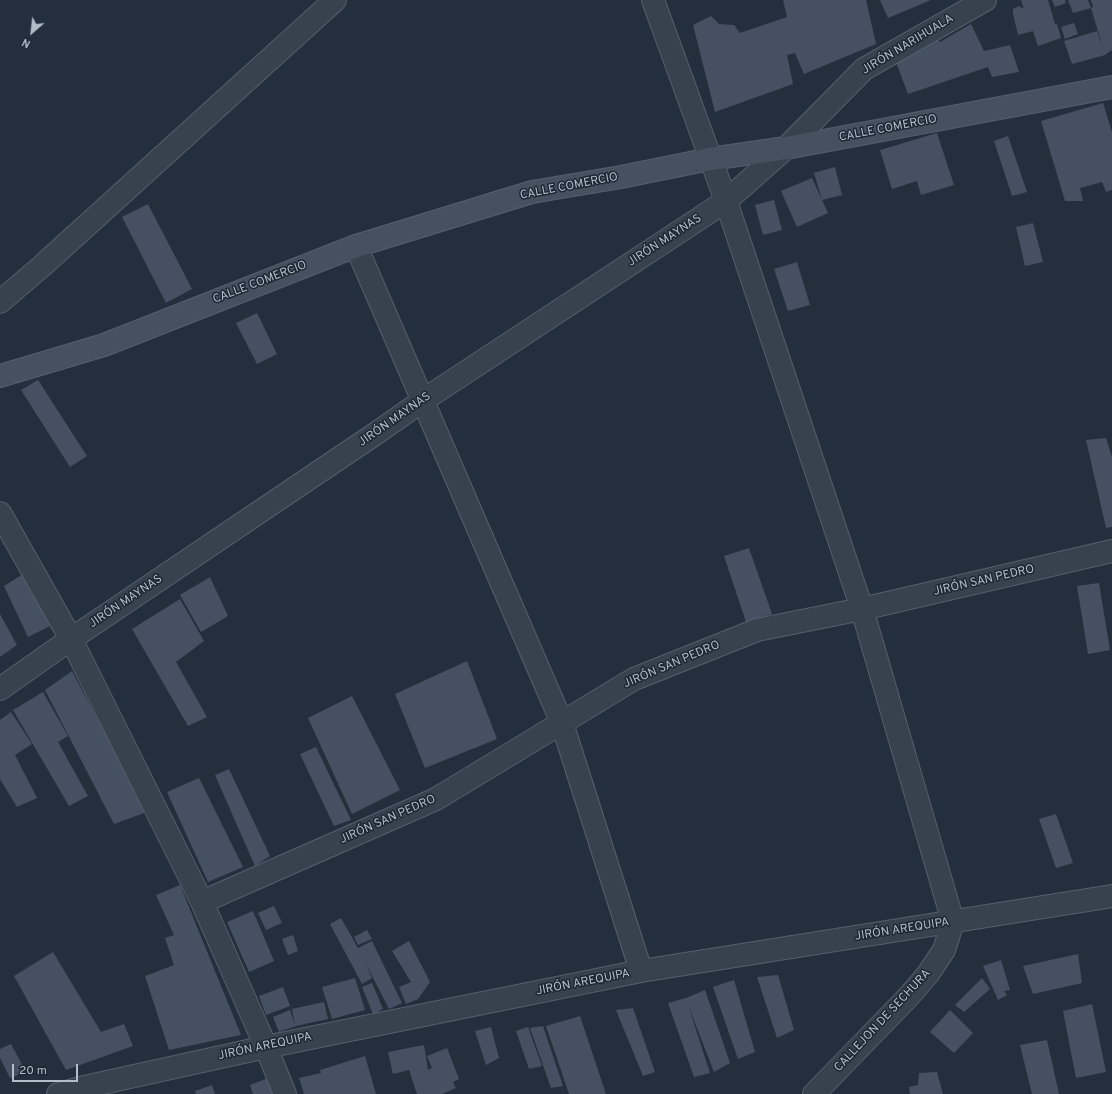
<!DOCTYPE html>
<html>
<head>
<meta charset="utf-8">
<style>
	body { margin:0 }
	#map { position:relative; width:1112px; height:1094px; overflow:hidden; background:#242f3e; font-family:Overpass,sans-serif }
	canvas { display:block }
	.north { position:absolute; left:12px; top:12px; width:40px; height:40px; -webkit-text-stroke:3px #1d2633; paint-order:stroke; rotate:208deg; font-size:11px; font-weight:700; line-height:16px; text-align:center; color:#b4bcc9 }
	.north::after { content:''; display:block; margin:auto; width:14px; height:18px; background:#b4bcc9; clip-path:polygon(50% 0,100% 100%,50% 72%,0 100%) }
	.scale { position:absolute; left:12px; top:1064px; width:66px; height:18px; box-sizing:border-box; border:2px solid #b4bcc9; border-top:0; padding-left:5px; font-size:12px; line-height:14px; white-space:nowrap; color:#b4bcc9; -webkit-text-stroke:3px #1d2633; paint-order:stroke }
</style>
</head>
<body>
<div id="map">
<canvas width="1112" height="1094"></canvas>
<div class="north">N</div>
<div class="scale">20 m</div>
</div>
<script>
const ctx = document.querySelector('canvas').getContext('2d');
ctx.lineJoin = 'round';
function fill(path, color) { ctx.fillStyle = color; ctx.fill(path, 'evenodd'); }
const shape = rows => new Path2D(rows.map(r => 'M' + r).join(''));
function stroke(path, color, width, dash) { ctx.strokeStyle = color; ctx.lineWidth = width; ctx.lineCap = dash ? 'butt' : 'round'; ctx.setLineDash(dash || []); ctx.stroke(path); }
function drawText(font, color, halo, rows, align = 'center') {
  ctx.font = font + ' Overpass,sans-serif'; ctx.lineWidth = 3; ctx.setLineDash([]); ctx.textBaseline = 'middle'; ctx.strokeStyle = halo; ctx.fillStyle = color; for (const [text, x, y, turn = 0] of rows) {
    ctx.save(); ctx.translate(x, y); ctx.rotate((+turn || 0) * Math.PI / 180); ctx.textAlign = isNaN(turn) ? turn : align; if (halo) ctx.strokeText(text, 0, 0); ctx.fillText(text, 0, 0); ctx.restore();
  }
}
fill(shape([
	[783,0,866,0,876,44,804,74,795,53,787,55,793,84,715,112,693,25,711,16,719,24,734,25,740,33,787,17],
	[880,0,931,0,888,18],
	[1021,0,1048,0,1055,24,1057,24,1061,38,1038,46,1033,31,1018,35,1013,14,1013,9,1019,6,1024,9],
	[1052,0,1065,0,1066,3,1055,7],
	[1068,0,1088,0,1091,8,1093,7,1091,0,1112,0,1112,50,1105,55,1072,64,1064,41,1097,31,1103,48,1091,8,1073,13],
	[1074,23,1078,34,1065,39,1061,27],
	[971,24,984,51,1010,45,1019,72,992,77,988,67,908,94,894,57,935,35,940,42],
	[1103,103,1112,132,1112,190,1106,192,1102,182,1080,188,1083,201,1065,201,1041,121],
	[937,133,954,185,921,195,917,181,892,189,880,150],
	[1008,136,1027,192,1012,196,994,141],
	[835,167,842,195,822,200,828,213,797,227,781,191,812,178,822,200,814,173],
	[774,200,782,230,763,235,755,205],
	[148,204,192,289,166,303,122,217],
	[1033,223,1043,262,1025,266,1016,227],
	[797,262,810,305,788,311,774,269],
	[257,313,277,354,257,364,236,323],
	[38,380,87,456,70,467,21,390],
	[1106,438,1112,457,1112,527,1106,528,1086,440],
	[749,548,772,614,746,622,724,556],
	[23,574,50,626,28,637,4,586],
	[210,577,228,616,201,632,180,595],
	[1099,583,1110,650,1088,654,1077,586],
	[180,599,204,641,176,662,207,717,188,726,132,629],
	[0,614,17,645,0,657],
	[467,661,497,739,425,768,395,694],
	[72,671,147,812,114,824,45,690],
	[43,692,68,736,58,742,88,796,69,806,13,710],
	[352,696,400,790,352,814,308,718],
	[11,712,32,744,15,755,37,798,17,807,0,779,0,720],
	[316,747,351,820,334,826,300,754],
	[229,769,270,856,255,866,215,775],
	[199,778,243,867,208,882,167,792],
	[1056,814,1073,863,1056,868,1039,819],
	[180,885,241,1035,169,1050,145,976,174,965,165,938,174,935,156,895],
	[274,906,282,923,266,930,258,913],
	[253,911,274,961,249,972,227,922],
	[341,918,358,948,372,941,402,1003,389,1009,366,964,372,978,362,984,330,924],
	[367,930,372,939,358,945,354,937],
	[293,935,298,951,288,955,282,939],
	[409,941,430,982,418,999,406,1004,399,987,411,982,392,951],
	[53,952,101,1032,124,1024,133,1046,66,1070,14,976],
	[1078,954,1082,983,1033,994,1023,966],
	[1001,960,1010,990,1004,991,1007,995,998,1000,983,966],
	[778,975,794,1030,777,1038,757,977],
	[355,978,365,1010,332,1019,322,987],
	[982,978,990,989,964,1012,955,1005],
	[734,980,755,1052,738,1059,713,987],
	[372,983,383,1009,373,1014,362,987],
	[283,987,290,1006,266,1015,259,996],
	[705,990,730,1063,714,1072,688,1005,710,1073,694,1077,668,1003,686,998],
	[324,1002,328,1019,296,1026,279,1032,273,1017,290,1010,295,1025,292,1009],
	[1092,1004,1106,1072,1076,1078,1063,1011],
	[633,1008,655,1072,643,1076,616,1010],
	[950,1010,973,1033,954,1053,930,1032],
	[580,1016,606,1094,569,1094,546,1026],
	[543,1026,563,1086,551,1088,530,1028],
	[491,1027,499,1058,486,1065,475,1031],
	[528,1027,542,1066,529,1069,516,1031],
	[1047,1040,1059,1094,1032,1094,1020,1045],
	[11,1044,26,1072,10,1078,0,1058,0,1049],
	[424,1045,428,1070,432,1068,427,1056,447,1048,459,1079,453,1082,456,1088,442,1094,417,1094,409,1070,393,1074,388,1052],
	[365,1056,376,1094,304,1094,299,1078,321,1073,320,1070],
	[937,1072,943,1094,910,1094,909,1087,918,1085,919,1073],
	[269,1078,275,1094,253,1094,250,1085],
	[212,1085,215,1094,196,1094,195,1091]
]), '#455162');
const street = shape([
	[653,0,726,201,862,609,953,922,944,950,928,974,910,995,814,1094],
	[356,246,562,723,641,971],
	[0,302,42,266,335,0],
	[0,513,71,639,202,902,266,1047,285,1094],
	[0,689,71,639,378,432,422,401,726,201,786,148,864,69,985,0],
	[202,902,436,799,634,679,757,630,862,609,1112,551],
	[58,1094,80,1088,266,1047,641,971,1112,896]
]);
const secondary = shape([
	[0,376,104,345,356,246,532,192,621,177,710,159,786,148,1112,87]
]);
stroke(street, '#565f6c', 24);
stroke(secondary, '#565f6c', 24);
stroke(street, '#38414e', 22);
stroke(secondary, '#465061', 22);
drawText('12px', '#b4bcc9', '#1d2633', [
	["JIRÓN NARIHUALA",908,45,-31],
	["CALLE COMERCIO",888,129,-11],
	["CALLE COMERCIO",569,187,-11],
	["JIRÓN MAYNAS",665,241,-33],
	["CALLE COMERCIO",260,283,-21],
	["JIRÓN MAYNAS",395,420,-35],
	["JIRÓN SAN PEDRO",984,581,-13],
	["JIRÓN MAYNAS",126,602,-34],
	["JIRÓN SAN PEDRO",672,665,-23],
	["JIRÓN SAN PEDRO",388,820,-24],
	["JIRÓN AREQUIPA",902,930,-9],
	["JIRÓN AREQUIPA",583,983,-11],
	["CALLEJON DE SECHURA",883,1021,-47],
	["JIRÓN AREQUIPA",265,1047,-12]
]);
</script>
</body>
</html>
